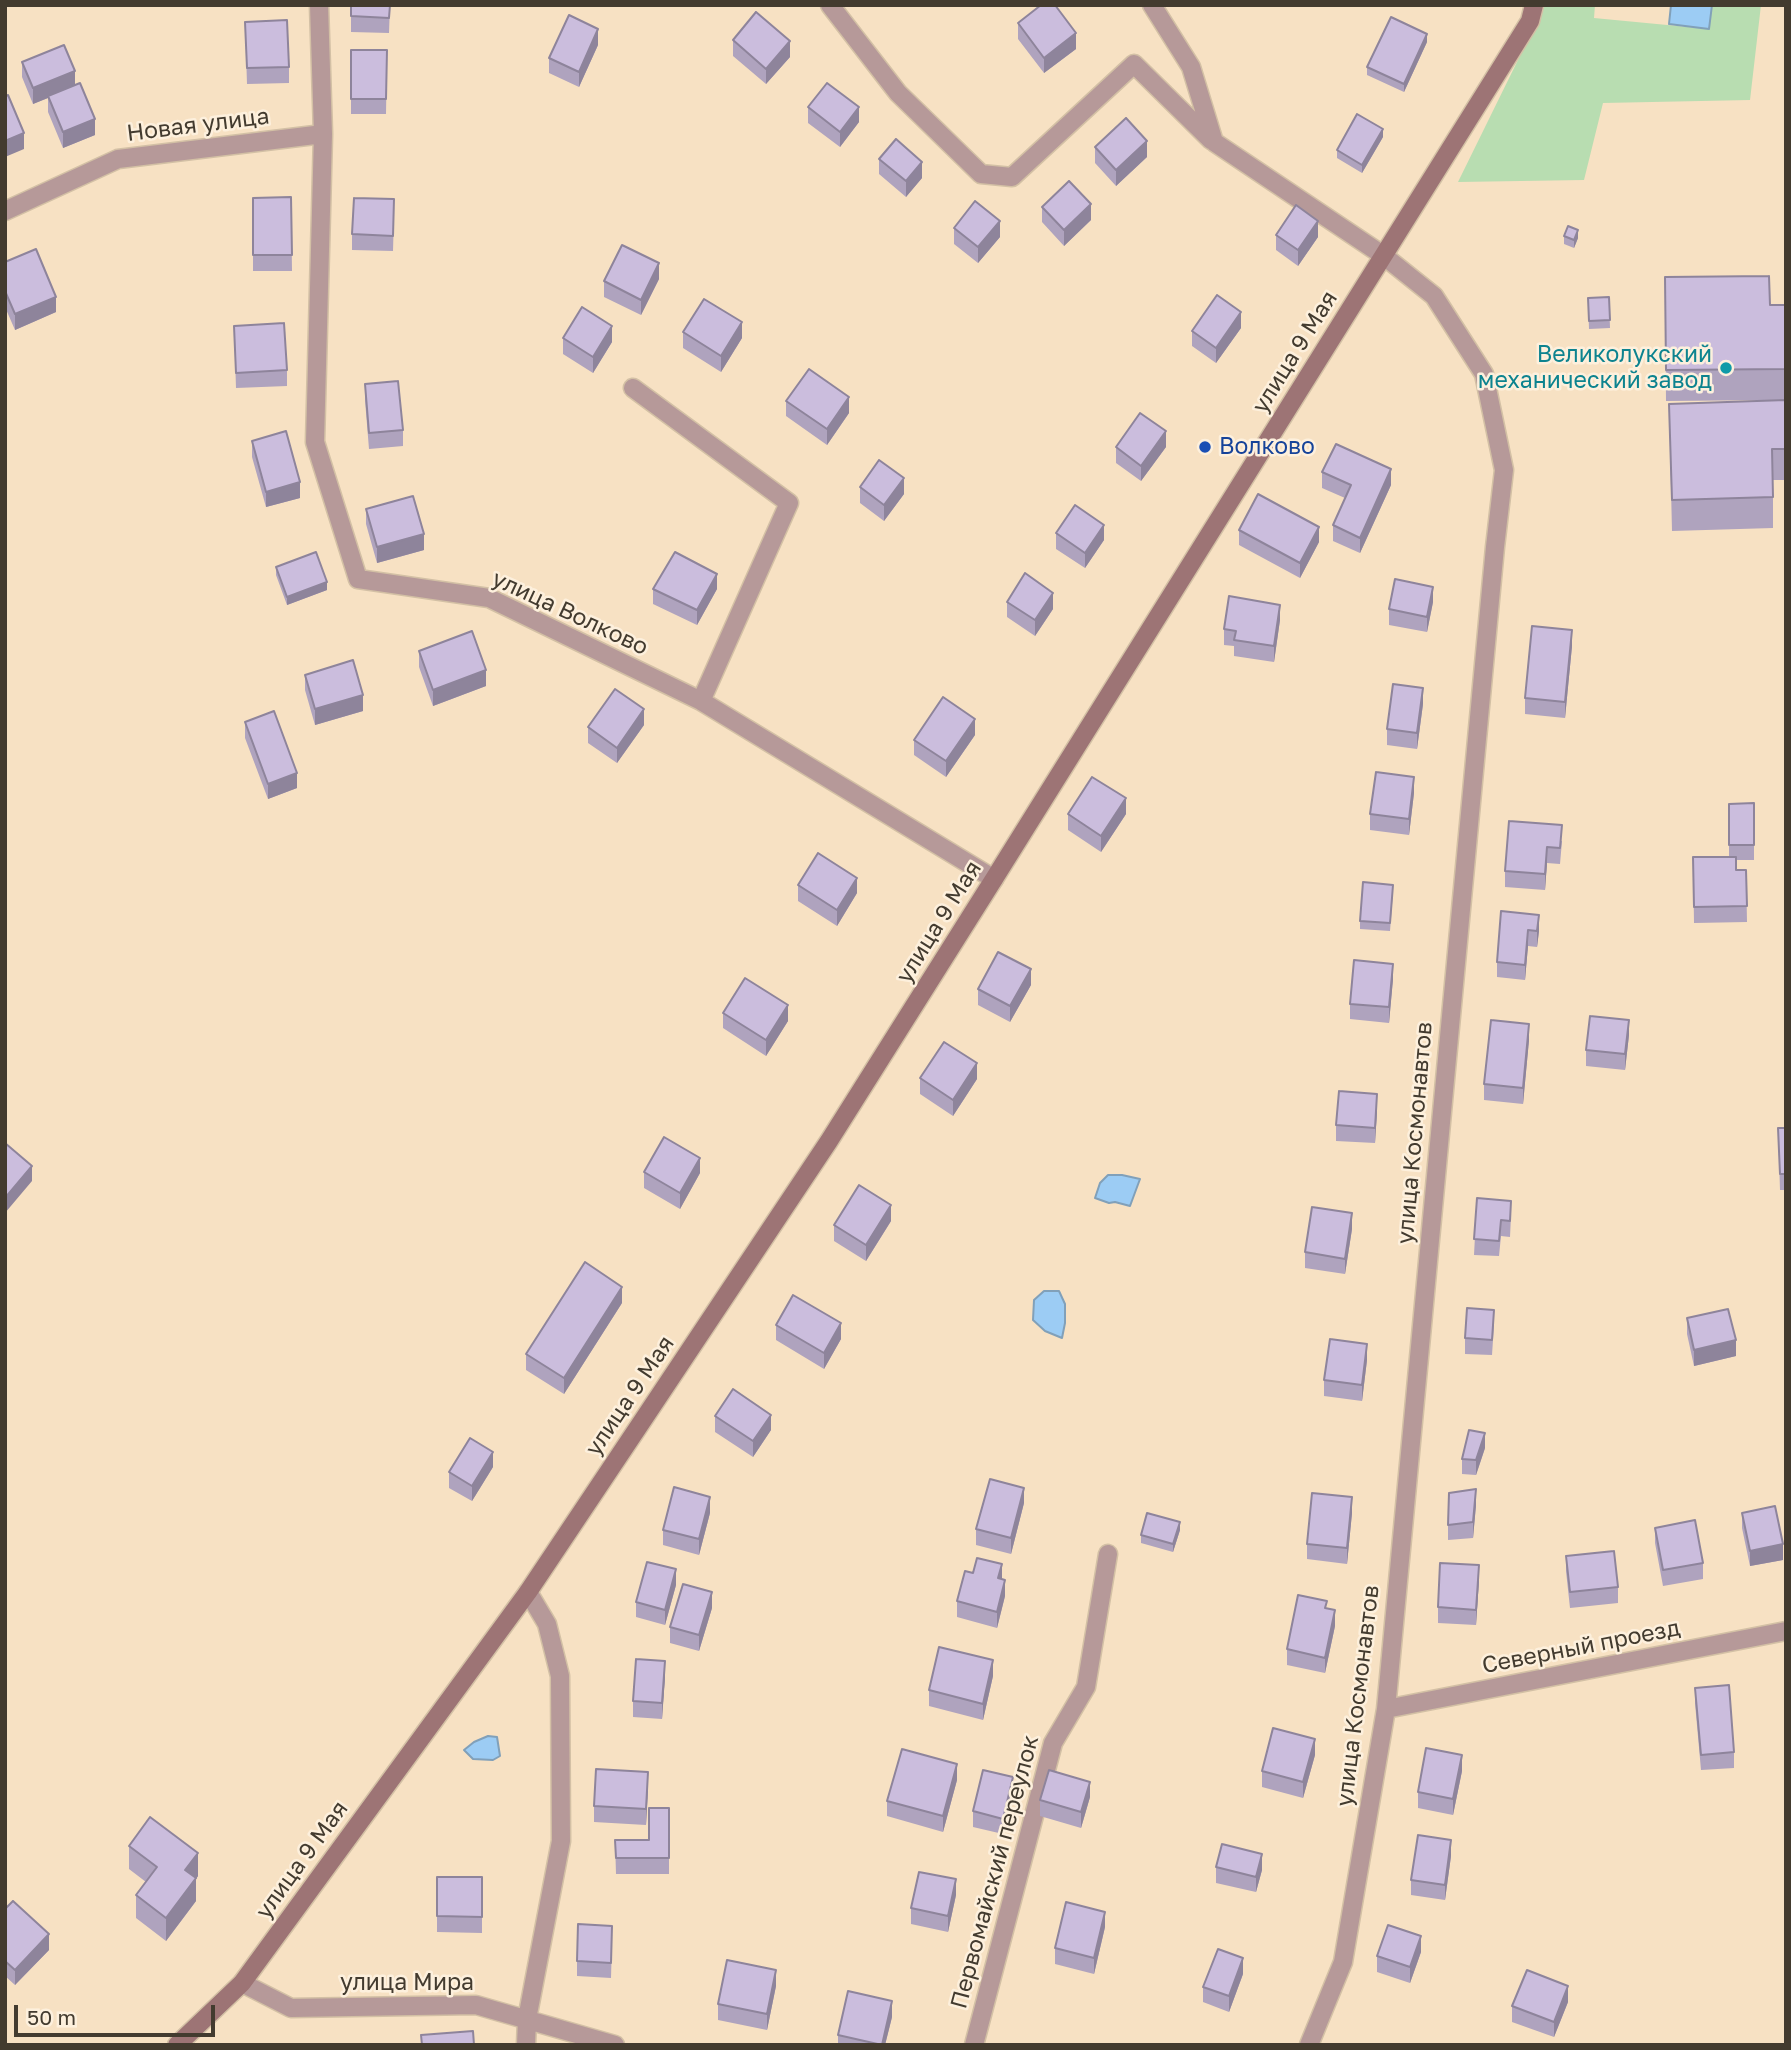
<!DOCTYPE html>
<html>
<head>
<meta charset="utf-8">
<style>
	body { margin:0 }
	#map { position:relative; width:1791px; height:2050px; overflow:hidden; background:#f7e1c3; font-family:"Golos Text",sans-serif }
	canvas { display:block }
	.frame { position:absolute; inset:0; border:7px solid #433b2f; pointer-events:none }
	.scale { position:absolute; left:14px; top:2005px; width:201px; height:32px; box-sizing:border-box; border:4px solid #433b2f; border-top:0; padding-left:9px; font-size:21px; line-height:24px; white-space:nowrap; color:#433b2f; -webkit-text-stroke:5px #fdf0dd; paint-order:stroke }
</style>
</head>
<body>
<div id="map">
<canvas width="1791" height="2050"></canvas>
<div class="frame"></div>
<div class="scale">50 m</div>
</div>
<script>
const ctx = document.querySelector('canvas').getContext('2d');
ctx.lineJoin = 'round';
function fill(path, color) { ctx.fillStyle = color; ctx.fill(path, 'evenodd'); }
const shape = rows => new Path2D(rows.map(r => 'M' + r).join(''));
function stroke(path, color, width, dash) { ctx.strokeStyle = color; ctx.lineWidth = width; ctx.lineCap = dash ? 'butt' : 'round'; ctx.setLineDash(dash || []); ctx.stroke(path); }
function drawText(font, color, halo, rows, align = 'center') {
  ctx.font = font + ' "Golos Text",sans-serif'; ctx.lineWidth = 5; ctx.setLineDash([]); ctx.textBaseline = 'middle'; ctx.strokeStyle = halo; ctx.fillStyle = color; for (const [text, x, y, turn = 0] of rows) {
    ctx.save(); ctx.translate(x, y); ctx.rotate((+turn || 0) * Math.PI / 180); ctx.textAlign = isNaN(turn) ? turn : align; if (halo) ctx.strokeText(text, 0, 0); ctx.fillText(text, 0, 0); ctx.restore();
  }
}
fill(shape([
	[1545,5,1595,5,1594,18,1709,29,1712,5,1761,5,1750,100,1603,103,1584,180,1458,182]
]), '#b8ddb1');
const water = shape([
	[1671,5,1712,5,1709,29,1669,24,1671,5],
	[1108,1175,1122,1175,1140,1179,1130,1206,1115,1202,1109,1203,1095,1198,1100,1183,1108,1175],
	[1044,1291,1059,1291,1065,1304,1065,1323,1062,1338,1045,1331,1033,1320,1034,1300,1044,1291],
	[488,1736,497,1737,500,1756,493,1760,473,1759,464,1750,474,1742,488,1736]
]);
fill(water, '#9cccf4');
stroke(water, '#81a0b9', 2);
const street = shape([
	[319,5,323,134,315,442,358,579,489,598,701,701,994,879],
	[830,5,898,93,981,174,1012,177,1134,64,1211,140],
	[1152,5,1191,67,1214,142,1384,256,1434,296,1484,374,1504,470,1495,547,1386,1709,1343,1962,1309,2045],
	[5,211,118,159,323,134],
	[633,388,789,503,701,701],
	[1386,1709,1786,1631],
	[242,1983,291,2008,476,2005,615,2045],
	[526,2045,527,2019,561,1841,560,1676,547,1624,528,1592],
	[974,2045,1053,1743,1086,1687,1108,1554]
]);
const secondary = shape([
	[177,2045,242,1983,528,1592,637,1429,829,1141,994,879,1530,21,1534,5]
]);
stroke(street, '#d3c0a5', 21);
stroke(secondary, '#d3c0a5', 21);
stroke(street, '#b69999', 18);
stroke(secondary, '#9d7475', 18);
fill(shape([
	[351,5,390,5,389,33,351,32],
	[245,22,289,67,289,83,247,84],
	[1018,23,1076,49,1044,73,1018,39],
	[733,40,790,57,766,84,733,56],
	[1427,42,1404,92,1367,75,1367,67],
	[598,45,579,87,549,73,549,58],
	[351,50,387,50,386,114,351,114],
	[22,62,75,85,95,135,63,148,48,112,48,98,33,104,22,77],
	[808,107,859,122,840,147,808,123],
	[1383,137,1362,173,1337,158,1337,150],
	[1095,147,1147,157,1116,186,1095,163],
	[879,159,922,178,906,197,879,174],
	[291,197,292,271,253,271,253,198],
	[1042,207,1091,220,1064,246,1042,222],
	[394,215,393,251,352,250,352,234],
	[954,228,1000,237,978,263,954,244],
	[1276,235,1318,237,1298,266,1276,250],
	[1564,236,1578,238,1574,248,1564,244],
	[5,262,56,312,15,330,5,307],
	[1665,277,1770,305,1786,305,1786,480,1773,480,1773,528,1672,531,1669,404,1784,400,1666,401],
	[659,279,641,315,604,297,604,281],
	[1609,297,1610,328,1589,329,1588,298],
	[234,326,287,370,287,386,236,388],
	[1241,328,1216,363,1192,346,1192,331],
	[683,332,742,338,721,372,683,348],
	[563,338,612,342,593,373,563,354],
	[365,384,403,430,403,446,369,449,365,400],
	[786,401,849,413,827,445,786,416],
	[252,441,300,498,266,507,252,457],
	[1116,447,1166,447,1141,481,1116,463],
	[1322,472,1391,485,1360,553,1333,541,1333,525,1345,498,1322,488],
	[860,487,904,494,884,521,860,503],
	[366,509,424,550,377,563,366,524],
	[1239,530,1319,542,1300,578,1239,545],
	[1056,533,1104,540,1085,568,1056,549],
	[276,567,327,590,287,605,276,575],
	[653,589,717,589,697,625,653,604],
	[1007,602,1053,609,1035,636,1007,617],
	[1433,602,1427,632,1389,625,1389,609],
	[1280,620,1274,662,1234,656,1234,646,1224,645,1224,629],
	[1572,646,1565,718,1525,714,1525,698],
	[419,651,486,686,433,706,419,667],
	[305,675,363,711,315,725,305,690],
	[1423,704,1417,749,1387,745,1387,729],
	[245,722,297,788,268,799,245,738],
	[644,725,617,763,588,743,588,727],
	[975,735,946,777,914,755,914,740],
	[1414,793,1409,835,1370,830,1370,814],
	[1754,803,1754,860,1736,860,1736,870,1746,870,1747,922,1694,923,1693,857,1729,857,1729,804],
	[1068,814,1126,814,1101,852,1068,830],
	[1509,821,1562,841,1560,864,1547,863,1545,890,1505,887,1505,871],
	[798,885,857,893,837,926,798,901],
	[1393,892,1390,931,1360,929,1360,921],
	[1501,911,1539,931,1537,947,1528,946,1525,980,1497,977,1497,962],
	[1393,979,1389,1023,1350,1019,1350,1004],
	[1031,985,1010,1022,978,1005,978,989],
	[723,1013,788,1021,766,1056,723,1028],
	[1629,1035,1625,1070,1586,1066,1586,1050],
	[1529,1040,1523,1104,1484,1100,1484,1084],
	[920,1078,977,1079,953,1116,920,1094],
	[1377,1110,1375,1143,1336,1141,1336,1125],
	[1778,1128,1786,1128,1786,1190,1780,1190],
	[644,1172,700,1173,680,1209,644,1188],
	[1477,1198,1511,1216,1510,1237,1501,1236,1499,1256,1474,1255],
	[891,1221,866,1261,834,1241,834,1225],
	[1352,1229,1345,1274,1305,1268,1305,1252],
	[622,1303,564,1394,526,1370,526,1354],
	[1687,1318,1736,1356,1694,1366,1687,1334],
	[776,1325,841,1339,824,1369,776,1340],
	[1494,1325,1492,1355,1465,1354,1465,1338],
	[1367,1360,1362,1401,1324,1396,1324,1380],
	[715,1416,771,1430,753,1457,715,1432],
	[1485,1448,1476,1475,1462,1474,1462,1459],
	[493,1467,472,1501,449,1488,449,1472],
	[1024,1503,1011,1554,976,1545,976,1529],
	[1476,1505,1473,1538,1448,1540,1448,1525],
	[710,1513,699,1555,663,1545,663,1530],
	[1352,1513,1347,1564,1307,1559,1307,1544],
	[1742,1513,1783,1560,1750,1566,1742,1528],
	[1655,1528,1703,1563,1703,1579,1663,1586,1655,1543],
	[1180,1530,1173,1552,1141,1543,1141,1535],
	[1566,1556,1618,1587,1618,1603,1570,1608,1566,1571],
	[1479,1580,1476,1625,1438,1623,1438,1607],
	[676,1585,665,1625,636,1617,636,1602],
	[1005,1596,997,1628,957,1617,957,1601],
	[712,1608,699,1651,670,1643,670,1627],
	[1327,1608,1335,1626,1325,1673,1287,1665,1287,1649],
	[993,1676,983,1720,929,1706,929,1690],
	[665,1677,662,1719,633,1717,633,1701],
	[1695,1688,1734,1752,1734,1768,1701,1770,1695,1703],
	[1315,1755,1303,1798,1262,1787,1262,1771],
	[1462,1771,1453,1815,1418,1808,1418,1792],
	[957,1780,943,1832,887,1816,887,1801],
	[648,1787,646,1825,594,1822,594,1806],
	[1013,1793,1003,1834,973,1827,973,1811],
	[1090,1797,1081,1828,1040,1816,1040,1800],
	[669,1808,669,1874,616,1874,615,1840,649,1840],
	[129,1846,198,1876,196,1879,196,1901,166,1941,136,1918,136,1895,146,1882,129,1869],
	[1451,1856,1445,1900,1411,1895,1411,1880],
	[1216,1867,1262,1870,1256,1892,1216,1883],
	[437,1877,482,1877,482,1933,437,1932],
	[956,1895,948,1932,911,1924,911,1908],
	[5,1909,49,1950,15,1985,5,1976],
	[1105,1927,1094,1974,1055,1964,1055,1948],
	[612,1941,611,1978,577,1976,577,1961],
	[1421,1952,1410,1983,1377,1972,1377,1956],
	[1243,1974,1229,2012,1203,2002,1203,1987],
	[776,1986,767,2030,718,2020,718,2004],
	[1568,2002,1554,2037,1512,2022,1512,2006],
	[892,2017,885,2045,838,2045,838,2035]
]), '#afa3be');
fill(shape([
	[598,29,598,45,579,87,579,72],
	[1076,33,1076,49,1044,73,1044,58],
	[1427,34,1427,42,1404,92,1404,84],
	[790,41,790,57,766,84,766,69],
	[75,71,75,87,33,104,33,88],
	[859,107,859,122,840,147,840,132],
	[95,119,95,135,63,148,63,132],
	[1383,129,1383,137,1362,173,1362,165],
	[24,133,24,149,5,157,5,141],
	[1147,141,1147,157,1116,186,1116,170],
	[922,162,922,178,906,197,906,181],
	[1091,204,1091,220,1064,246,1064,230],
	[1000,221,1000,237,978,263,978,247],
	[1318,221,1318,237,1298,266,1298,250],
	[1578,230,1578,238,1574,248,1574,240],
	[659,263,659,279,641,315,641,300],
	[56,297,56,312,15,330,15,314],
	[1241,312,1241,328,1216,363,1216,348],
	[742,322,742,338,721,372,721,356],
	[612,326,612,342,593,373,593,357],
	[849,397,849,413,827,445,827,429],
	[1166,431,1166,447,1141,481,1141,466],
	[1391,469,1391,485,1360,553,1360,538],
	[904,478,904,494,884,521,884,505],
	[300,482,300,498,266,507,266,492],
	[1104,525,1104,540,1085,568,1085,553],
	[1319,527,1319,542,1300,578,1300,563],
	[424,534,424,550,377,563,377,547],
	[717,574,717,589,697,625,697,610],
	[327,582,327,590,287,605,287,597],
	[1433,587,1433,602,1427,632,1427,617],
	[1053,593,1053,609,1035,636,1035,620],
	[1280,605,1280,620,1274,662,1274,646],
	[1572,630,1572,646,1565,718,1565,702],
	[486,670,486,686,433,706,433,690],
	[1423,688,1423,704,1417,749,1417,733],
	[363,695,363,711,315,725,315,709],
	[644,709,644,725,617,763,617,748],
	[975,719,975,735,946,777,946,761],
	[297,773,297,788,268,799,268,784],
	[1414,777,1414,793,1409,835,1409,819],
	[1126,798,1126,814,1101,852,1101,836],
	[1547,847,1547,863,1545,890,1545,874],
	[857,878,857,893,837,926,837,910],
	[1539,915,1539,931,1537,947,1537,931],
	[1528,930,1528,946,1525,980,1525,965],
	[1393,964,1393,979,1389,1023,1389,1007],
	[1031,969,1031,985,1010,1022,1010,1006],
	[788,1005,788,1021,766,1056,766,1040],
	[1629,1020,1629,1035,1625,1070,1625,1054],
	[1529,1024,1529,1040,1523,1104,1523,1088],
	[977,1063,977,1079,953,1116,953,1100],
	[1377,1094,1377,1110,1375,1143,1375,1128],
	[700,1158,700,1173,680,1209,680,1193],
	[32,1166,32,1181,5,1213,5,1198],
	[891,1205,891,1221,866,1261,866,1245],
	[1352,1213,1352,1229,1345,1274,1345,1259],
	[622,1287,622,1303,564,1394,564,1378],
	[841,1323,841,1339,824,1369,824,1353],
	[1736,1340,1736,1356,1694,1366,1694,1350],
	[1367,1344,1367,1360,1362,1401,1362,1385],
	[771,1415,771,1430,753,1457,753,1441],
	[1485,1433,1485,1448,1476,1475,1476,1460],
	[493,1452,493,1467,472,1501,472,1486],
	[1024,1488,1024,1503,1011,1554,1011,1538],
	[1476,1489,1476,1505,1473,1538,1473,1522],
	[710,1497,710,1513,699,1555,699,1539],
	[1352,1497,1352,1513,1347,1564,1347,1548],
	[1180,1522,1180,1530,1173,1552,1173,1544],
	[1783,1544,1783,1560,1750,1566,1750,1551],
	[1002,1564,1002,1580,998,1578],
	[1479,1565,1479,1580,1476,1625,1476,1610],
	[676,1569,676,1585,665,1625,665,1610],
	[1005,1580,1005,1596,997,1628,997,1612],
	[712,1592,712,1608,699,1651,699,1635],
	[1335,1610,1335,1626,1325,1673,1325,1658],
	[993,1660,993,1676,983,1720,983,1704],
	[665,1661,665,1677,662,1719,662,1703],
	[1315,1739,1315,1755,1303,1798,1303,1782],
	[1462,1755,1462,1771,1453,1815,1453,1799],
	[957,1764,957,1780,943,1832,943,1816],
	[648,1772,648,1787,646,1825,646,1809],
	[1013,1777,1013,1793,1003,1834,1003,1819],
	[1090,1782,1090,1797,1081,1828,1081,1812],
	[1451,1840,1451,1856,1445,1900,1445,1885],
	[198,1853,198,1876,196,1879,196,1901,166,1941,166,1918,185,1870],
	[1262,1854,1262,1870,1256,1892,1256,1877],
	[956,1879,956,1895,948,1932,948,1916],
	[1105,1912,1105,1927,1094,1974,1094,1958],
	[49,1934,49,1950,15,1985,15,1970],
	[1421,1936,1421,1952,1410,1983,1410,1967],
	[1243,1958,1243,1974,1229,2012,1229,1996],
	[776,1970,776,1986,767,2030,767,2014],
	[1568,1986,1568,2002,1554,2037,1554,2022],
	[892,2001,892,2017,885,2045,882,2045]
]), '#8e849b');
const building = shape([
	[351,5,390,5,389,18,351,16,351,5],
	[1041,5,1055,5,1076,33,1044,58,1018,23,1041,5],
	[756,12,790,41,766,69,733,40,756,12],
	[569,15,598,29,579,72,549,58,569,15],
	[1391,17,1427,34,1404,84,1367,67,1391,17],
	[287,20,289,67,247,68,245,22,287,20],
	[64,45,75,71,33,88,22,62,64,45],
	[351,50,387,50,386,99,351,99,351,50],
	[80,83,95,119,63,132,48,96,80,83],
	[827,83,859,107,840,132,808,107,827,83],
	[8,95,24,133,5,141,5,96,8,95],
	[1357,114,1383,129,1362,165,1337,150,1357,114],
	[1126,118,1147,141,1116,170,1095,147,1126,118],
	[896,139,922,162,906,181,879,159,896,139],
	[1069,181,1091,204,1064,230,1042,207,1069,181],
	[291,197,292,255,253,255,253,198,291,197],
	[354,198,394,199,393,236,352,234,354,198],
	[975,201,1000,221,978,247,954,228,975,201],
	[1296,205,1318,221,1298,250,1276,235,1296,205],
	[1568,226,1578,230,1574,240,1564,236,1568,226],
	[622,245,659,263,641,300,604,281,622,245],
	[36,249,56,297,15,314,5,291,5,262,36,249],
	[1769,276,1770,305,1786,305,1786,369,1666,370,1665,277,1769,276],
	[1217,295,1241,312,1216,348,1192,331,1217,295],
	[1609,297,1610,320,1589,321,1588,298,1609,297],
	[704,299,742,322,721,356,683,332,704,299],
	[582,307,612,326,593,357,563,338,582,307],
	[284,323,287,370,236,373,234,326,284,323],
	[809,369,849,397,827,429,786,401,809,369],
	[398,381,403,430,369,433,365,384,398,381],
	[1786,400,1786,449,1772,449,1773,497,1672,500,1669,404,1786,400],
	[1140,413,1166,431,1141,466,1116,447,1140,413],
	[286,431,300,482,266,492,252,441,286,431],
	[1336,444,1391,469,1360,538,1333,525,1351,485,1322,472,1336,444],
	[879,460,904,478,884,505,860,487,879,460],
	[1258,494,1319,527,1300,563,1239,530,1258,494],
	[413,496,424,534,377,547,366,509,413,496],
	[1075,505,1104,525,1085,553,1056,533,1075,505],
	[316,552,327,582,287,597,276,567,316,552],
	[675,552,717,574,697,610,653,589,675,552],
	[1025,573,1053,593,1035,620,1007,602,1025,573],
	[1395,579,1433,587,1427,617,1389,609,1395,579],
	[1229,596,1280,605,1274,646,1234,640,1236,631,1224,629,1229,596],
	[1532,626,1572,630,1565,702,1525,698,1532,626],
	[472,631,486,670,433,690,419,651,472,631],
	[353,660,363,695,315,709,305,675,353,660],
	[1393,684,1423,688,1417,733,1387,729,1393,684],
	[615,689,644,709,617,748,588,727,615,689],
	[943,697,975,719,946,761,914,740,943,697],
	[274,711,297,773,268,784,245,722,274,711],
	[1376,772,1414,777,1409,819,1370,814,1376,772],
	[1092,777,1126,798,1101,836,1068,814,1092,777],
	[1754,803,1754,845,1729,845,1729,804,1754,803],
	[1509,821,1562,825,1560,848,1547,847,1545,874,1505,871,1509,821],
	[818,853,857,878,837,910,798,885,818,853],
	[1693,857,1736,857,1736,870,1746,870,1747,906,1694,907,1693,857],
	[1363,882,1393,885,1390,923,1360,921,1363,882],
	[1501,911,1539,915,1537,931,1528,930,1525,965,1497,962,1501,911],
	[998,952,1031,969,1010,1006,978,989,998,952],
	[1354,960,1393,964,1389,1007,1350,1004,1354,960],
	[745,978,788,1005,766,1040,723,1013,745,978],
	[1590,1016,1629,1020,1625,1054,1586,1050,1590,1016],
	[1491,1020,1529,1024,1523,1088,1484,1084,1491,1020],
	[944,1042,977,1063,953,1100,920,1078,944,1042],
	[1339,1091,1377,1094,1375,1128,1336,1125,1339,1091],
	[1778,1128,1786,1128,1786,1174,1780,1174,1778,1128],
	[664,1137,700,1158,680,1193,644,1172,664,1137],
	[5,1143,32,1166,5,1198,5,1143],
	[859,1185,891,1205,866,1245,834,1225,859,1185],
	[1477,1198,1511,1201,1510,1221,1501,1220,1499,1241,1474,1239,1477,1198],
	[1312,1207,1352,1213,1345,1259,1305,1252,1312,1207],
	[585,1262,622,1287,564,1378,526,1354,585,1262],
	[793,1295,841,1323,824,1353,776,1325,793,1295],
	[1467,1308,1494,1310,1492,1340,1465,1338,1467,1308],
	[1728,1309,1736,1340,1694,1350,1687,1318,1728,1309],
	[1330,1339,1367,1344,1362,1385,1324,1380,1330,1339],
	[733,1389,771,1415,753,1441,715,1416,733,1389],
	[1469,1430,1485,1433,1476,1460,1462,1459,1469,1430],
	[470,1438,493,1452,472,1486,449,1472,470,1438],
	[990,1479,1024,1488,1011,1538,976,1529,990,1479],
	[674,1487,710,1497,699,1539,663,1530,674,1487],
	[1476,1489,1473,1522,1448,1525,1449,1493,1476,1489],
	[1312,1493,1352,1497,1347,1548,1307,1544,1312,1493],
	[1775,1506,1783,1544,1750,1551,1742,1513,1775,1506],
	[1147,1513,1180,1522,1173,1544,1141,1535,1147,1513],
	[1695,1520,1703,1563,1663,1570,1655,1528,1695,1520],
	[1614,1551,1618,1587,1570,1592,1566,1556,1614,1551],
	[977,1558,1002,1564,998,1578,1005,1580,997,1612,957,1601,965,1571,973,1573,977,1558],
	[647,1562,676,1569,665,1610,636,1602,647,1562],
	[1440,1563,1479,1565,1476,1610,1438,1607,1440,1563],
	[683,1584,712,1592,699,1635,670,1627,683,1584],
	[1298,1595,1327,1601,1325,1608,1335,1610,1325,1658,1287,1649,1298,1595],
	[939,1647,993,1660,983,1704,929,1690,939,1647],
	[636,1659,665,1661,662,1703,633,1701,636,1659],
	[1729,1685,1734,1752,1701,1755,1695,1688,1729,1685],
	[1273,1728,1315,1739,1303,1782,1262,1771,1273,1728],
	[1426,1748,1462,1755,1453,1799,1418,1792,1426,1748],
	[902,1749,957,1764,943,1816,887,1801,902,1749],
	[596,1769,648,1772,646,1809,594,1806,596,1769],
	[983,1770,1013,1777,1003,1819,973,1811,983,1770],
	[1049,1770,1090,1782,1081,1812,1040,1800,1049,1770],
	[649,1808,669,1808,669,1858,616,1858,615,1840,649,1840,649,1808],
	[150,1817,198,1853,185,1870,196,1878,166,1918,136,1895,157,1867,129,1846,150,1817],
	[1418,1835,1451,1840,1445,1885,1411,1880,1418,1835],
	[1222,1844,1262,1854,1256,1877,1216,1867,1222,1844],
	[919,1872,956,1879,948,1916,911,1908,919,1872],
	[437,1877,482,1877,482,1917,437,1916,437,1877],
	[13,1901,49,1934,15,1970,5,1961,5,1909,13,1901],
	[1066,1902,1105,1912,1094,1958,1055,1948,1066,1902],
	[578,1924,612,1926,611,1963,577,1961,578,1924],
	[1388,1925,1421,1936,1410,1967,1377,1956,1388,1925],
	[1218,1949,1243,1958,1229,1996,1203,1987,1218,1949],
	[727,1960,776,1970,767,2014,718,2004,727,1960],
	[1527,1970,1568,1986,1554,2022,1512,2006,1527,1970],
	[848,1991,892,2001,882,2045,838,2035,848,1991],
	[473,2031,474,2045,422,2045,421,2035,473,2031]
]);
fill(building, '#cbbddd');
stroke(building, '#8e849b', 2);
for (const [x, y, r, color] of [
	[1726,368,7,"#0f9aa8"],
	[1205,447,7,"#1a4fb4"]
]) { const dot = new Path2D(); dot.arc(x, y, r, 0, 2 * Math.PI); ctx.fillStyle = color; ctx.fill(dot); stroke(dot, '#fdf0dd', 2.5); }
drawText('23px', '#433b2f', '#fdf0dd', [
	["Новая улица",198,125,-7],
	["улица 9 Мая",1295,352,-58],
	["улица Волково",570,613,25],
	["улица 9 Мая",939,922,-58],
	["улица Космонавтов",1415,1133,-85],
	["улица 9 Мая",630,1396,-56],
	["Северный проезд",1581,1647,-11],
	["улица Космонавтов",1358,1696,-83],
	["улица 9 Мая",302,1860,-54],
	["Первомайский переулок",995,1872,-75],
	["улица Мира",407,1983]
]);
drawText('23px', '#0d838f', '#fdf0dd', [
	["Великолукский",1712,355],
	["механический завод",1712,381]
], 'right');
drawText('23px', '#164399', '#fdf0dd', [
	["Волково",1219,447]
], 'left');
</script>
</body>
</html>
